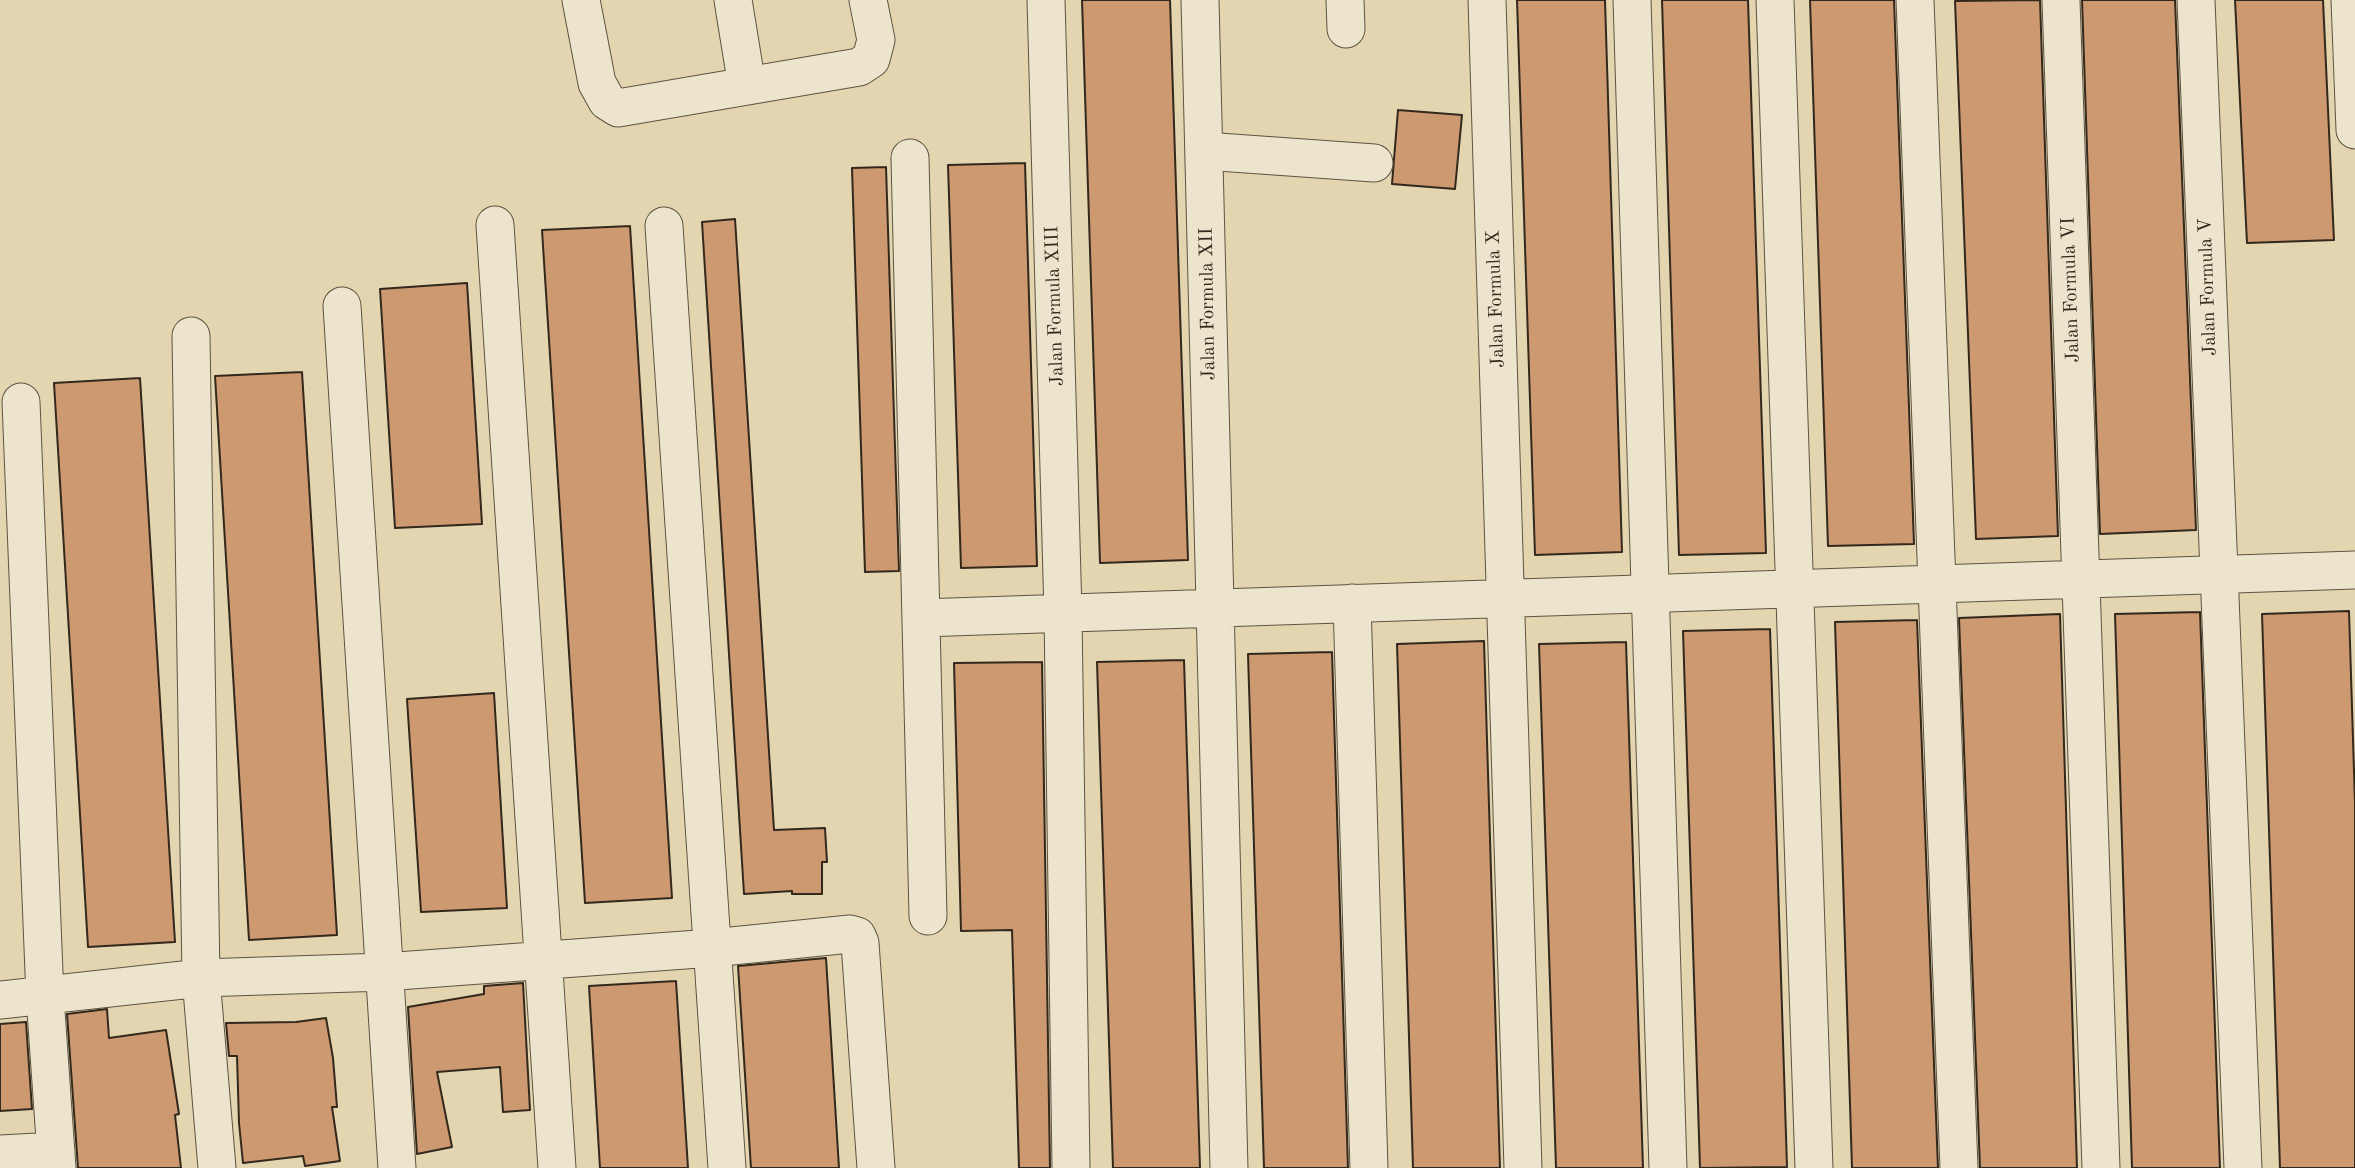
<!DOCTYPE html>
<html>
<head>
<meta charset="utf-8">
<style>
	body { margin:0 }
	canvas { display:block; background:#e2d5b0 }
</style>
</head>
<body>
<canvas width="2355" height="1168"></canvas>
<script>
const ctx = document.querySelector('canvas').getContext('2d');
ctx.lineJoin = 'round';
function fill(path, color) { ctx.fillStyle = color; ctx.fill(path, 'evenodd'); }
const shape = rows => new Path2D(rows.map(r => 'M' + r).join(''));
function stroke(path, color, width, dash) { ctx.strokeStyle = color; ctx.lineWidth = width; ctx.lineCap = dash ? 'butt' : 'round'; ctx.setLineDash(dash || []); ctx.stroke(path); }
function drawText(font, color, halo, rows, align = 'center') {
  ctx.font = font + ' "Old Standard TT",serif'; ctx.lineWidth = 6; ctx.setLineDash([]); ctx.textBaseline = 'middle'; ctx.strokeStyle = halo; ctx.fillStyle = color; for (const [text, x, y, turn = 0] of rows) {
    ctx.save(); ctx.translate(x, y); ctx.rotate((+turn || 0) * Math.PI / 180); ctx.textAlign = isNaN(turn) ? turn : align; if (halo) ctx.strokeText(text, 0, 0); ctx.fillText(text, 0, 0); ctx.restore();
  }
}
const building = shape([
	[1082,0,1170,0,1188,560,1100,563,1082,0],
	[1517,0,1605,0,1622,552,1535,555,1517,0],
	[1662,0,1748,0,1766,553,1679,555,1662,0],
	[1810,0,1894,0,1914,544,1828,546,1810,0],
	[2040,0,2058,536,1976,539,1955,1,2040,0],
	[2082,0,2175,0,2196,530,2100,534,2082,0],
	[2235,0,2323,0,2334,240,2247,243,2235,0],
	[1398,110,1462,115,1455,189,1392,184,1398,110],
	[1025,163,1037,566,961,568,948,165,1025,163],
	[886,167,899,571,865,572,852,168,886,167],
	[735,219,774,830,825,828,827,862,822,862,822,894,792,894,792,891,744,894,702,222,735,219],
	[630,226,672,898,585,903,542,230,630,226],
	[467,283,482,524,395,528,380,289,467,283],
	[302,372,337,935,249,940,215,376,302,372],
	[140,378,175,942,88,947,54,383,140,378],
	[2349,611,2355,803,2355,1168,2280,1168,2262,614,2349,611],
	[2200,612,2220,1168,2132,1168,2115,614,2200,612],
	[2060,614,2077,1168,1980,1168,1959,618,2060,614],
	[1917,620,1938,1168,1852,1168,1835,622,1917,620],
	[1770,629,1787,1167,1700,1168,1683,631,1770,629],
	[1484,641,1500,1168,1413,1168,1397,644,1484,641],
	[1626,642,1643,1168,1556,1168,1539,644,1626,642],
	[1332,652,1348,1168,1264,1168,1248,654,1332,652],
	[1184,660,1200,1168,1113,1168,1097,662,1184,660],
	[1042,662,1050,1168,1019,1168,1012,930,961,931,954,663,1042,662],
	[494,693,507,908,421,912,407,699,494,693],
	[826,958,839,1168,751,1168,738,966,826,958],
	[676,981,688,1168,600,1168,589,986,676,981],
	[523,983,530,1110,503,1112,500,1067,437,1072,452,1147,417,1154,408,1007,484,994,484,986,523,983],
	[107,1009,109,1038,166,1030,179,1114,175,1115,181,1168,78,1168,67,1014,107,1009],
	[326,1018,333,1058,337,1107,332,1107,340,1161,305,1166,303,1156,243,1163,239,1123,237,1056,229,1056,226,1023,296,1022,326,1018],
	[26,1022,32,1109,0,1111,0,1024,26,1022]
]);
fill(building, '#cd9970');
stroke(building, '#32281c', 2);
const minor = shape([
	[581,0,597,83,607,101,618,108,859,67,871,59,876,40,868,0],
	[733,0,747,86],
	[1046,0,1063,613,1071,1168],
	[1200,0,1229,1168],
	[1345,0,1346,29],
	[1487,0,1523,1168],
	[1632,0,1668,1168],
	[1775,0,1814,1168],
	[1915,0,1959,1168],
	[2061,0,2101,1168],
	[2196,0,2243,1168],
	[2350,0,2355,130],
	[1204,151,1374,163],
	[910,158,928,916],
	[495,225,557,1168],
	[664,226,727,1168],
	[342,306,397,1168],
	[191,336,201,978,217,1168],
	[21,402,45,997,57,1168],
	[1352,603,1369,1168],
	[921,618,2355,570],
	[0,1000,201,978,384,972,712,948,850,934,857,936,860,943,876,1168],
	[0,1154,56,1151]
]);
stroke(minor, '#5e5341', 39);
stroke(minor, '#ece4cc', 37);
drawText('19px', '#32281c', '#ece4cc', [
	["Jalan Formula V",2208,287,-92],
	["Jalan Formula VI",2071,290,-92],
	["Jalan Formula X",1496,299,-92],
	["Jalan Formula XII",1208,304,-91],
	["Jalan Formula XIII",1055,306,-92]
]);
</script>
</body>
</html>
